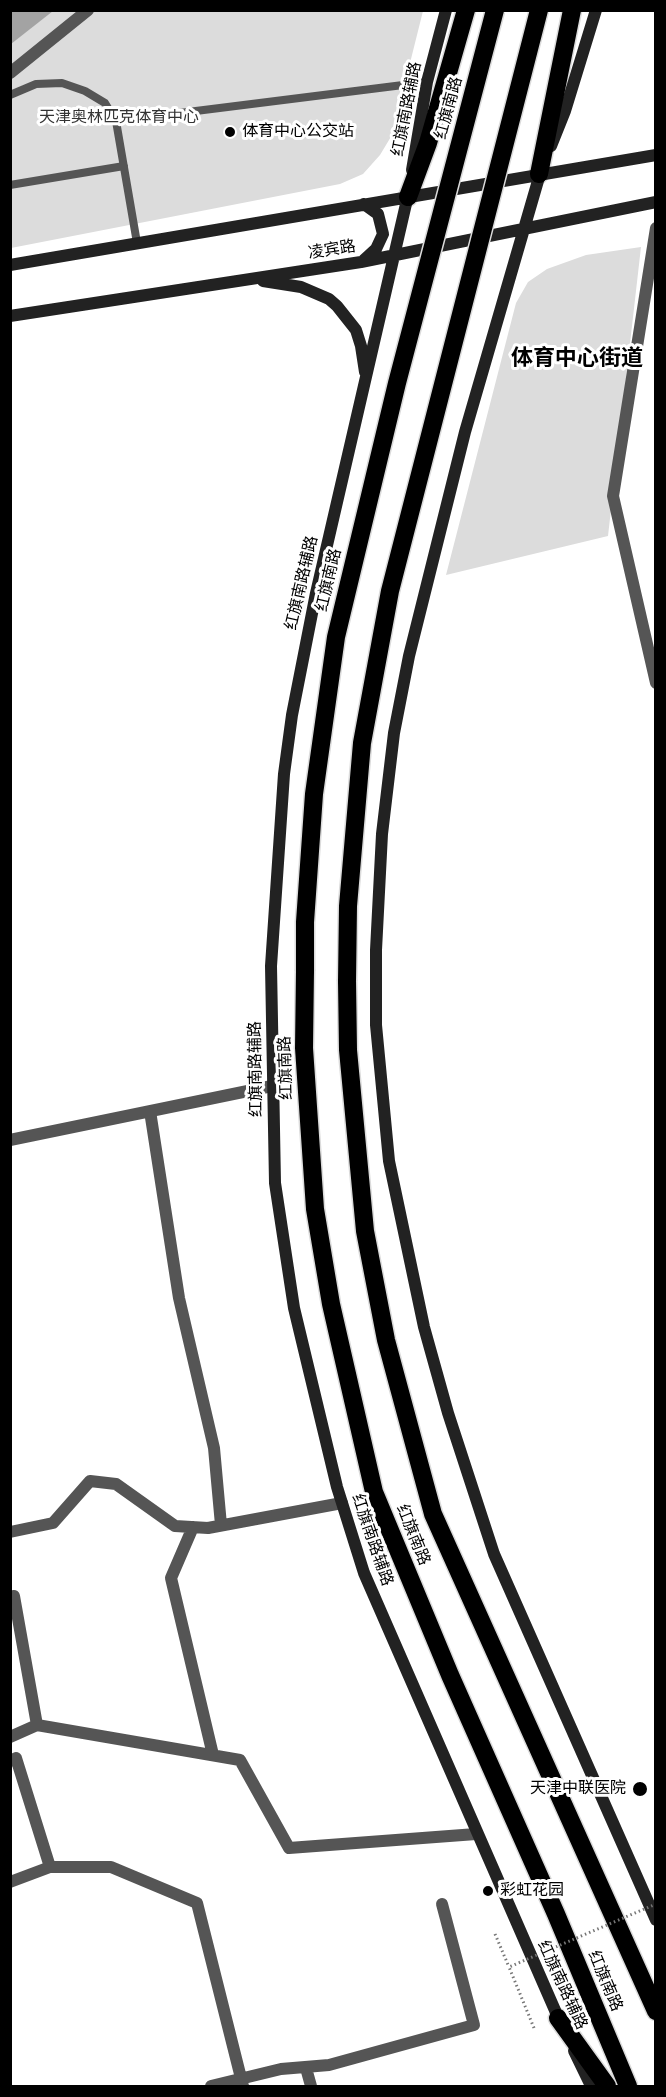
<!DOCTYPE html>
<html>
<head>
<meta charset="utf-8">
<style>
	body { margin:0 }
	#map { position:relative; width:666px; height:2097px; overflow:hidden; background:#fff; font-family:Manrope,sans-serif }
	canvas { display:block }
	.frame { position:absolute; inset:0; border:12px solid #000; pointer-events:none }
</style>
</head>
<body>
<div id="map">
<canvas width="666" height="2097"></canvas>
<div class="frame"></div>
</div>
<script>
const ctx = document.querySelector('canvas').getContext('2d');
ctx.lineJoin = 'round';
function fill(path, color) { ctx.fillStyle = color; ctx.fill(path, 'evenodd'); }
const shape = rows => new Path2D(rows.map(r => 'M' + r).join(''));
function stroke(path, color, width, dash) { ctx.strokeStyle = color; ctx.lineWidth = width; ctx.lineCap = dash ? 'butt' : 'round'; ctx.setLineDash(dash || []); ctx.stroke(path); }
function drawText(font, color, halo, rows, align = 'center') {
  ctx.font = font + ' Manrope,"Noto Sans SC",sans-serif'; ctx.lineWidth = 6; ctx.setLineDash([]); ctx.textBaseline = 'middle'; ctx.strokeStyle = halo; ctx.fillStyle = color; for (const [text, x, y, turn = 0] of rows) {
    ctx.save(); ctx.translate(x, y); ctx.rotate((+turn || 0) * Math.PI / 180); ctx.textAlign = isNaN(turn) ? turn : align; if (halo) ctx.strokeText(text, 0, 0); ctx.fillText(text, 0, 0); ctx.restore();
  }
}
fill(shape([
	[11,11,423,11,392,135,380,155,363,174,340,184,11,248],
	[641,247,608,536,446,575,516,303,528,282,547,269,586,255]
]), '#dcdcdc');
fill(shape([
	[11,10,53,10,53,11,11,44]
]), '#a3a3a3');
const highway = shape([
	[539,174,572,10],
	[408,197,428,143,466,10],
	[305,971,304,1048,315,1209,331,1304,374,1492,450,1675,556,1914,628,2086],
	[347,981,348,1050,365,1231,386,1340,433,1514,656,2011],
	[558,2018,607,2086]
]);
stroke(highway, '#dbdbdb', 21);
stroke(shape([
	[495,1934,509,1967]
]), '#777', 3, [1.5, 3]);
stroke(shape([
	[10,95,36,84,62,83,85,91,105,103,116,121,137,243],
	[116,121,427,82],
	[10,185,124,166]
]), '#555', 8);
stroke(shape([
	[10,73,88,10],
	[656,228,613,496,656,683],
	[150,1111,179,1298,214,1448,221,1525],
	[10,1140,272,1086],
	[193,1527,171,1578,213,1755],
	[10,1532,53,1523,90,1481,116,1484,175,1526,208,1528,342,1503],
	[14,1596,37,1725],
	[10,1737,37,1725,240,1760,289,1848,476,1834],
	[10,1761,16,1758,50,1867],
	[10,1882,50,1867,111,1867,197,1903,243,2086],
	[306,2068,311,2086],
	[211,2086,281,2069,329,2065,474,2025,442,1904]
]), '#555', 12);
stroke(shape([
	[551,146,565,111,596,10],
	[542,167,465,432,409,656,394,733,382,834,376,950,376,1025,389,1161,424,1327,448,1413,494,1554,656,1920],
	[412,170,427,82,446,10],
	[409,191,316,593,292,715,284,774,271,966,275,1183,294,1308,337,1487,364,1573,561,2024],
	[364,260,376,249,383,234,378,214,364,204],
	[10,265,656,155],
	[263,281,301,287,329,299,337,306,356,330,361,346,365,372],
	[10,316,361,262,656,202],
	[574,2051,591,2086]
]), '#222', 12);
stroke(highway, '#000', 18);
const highwayBridge = shape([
	[305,971,305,922,314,794,336,637,397,383,495,10],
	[347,981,348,906,362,743,390,591,539,10]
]);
stroke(highwayBridge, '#dbdbdb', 21, []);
stroke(shape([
	[534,2028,509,1967,656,1904]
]), '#777', 3, [1.5, 3]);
stroke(highwayBridge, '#000', 18);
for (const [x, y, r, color] of [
	[230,132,6,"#000"],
	[640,1789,8,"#000"],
	[488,1891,6,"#000"]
]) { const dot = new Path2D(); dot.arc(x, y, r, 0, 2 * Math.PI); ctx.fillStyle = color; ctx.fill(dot); stroke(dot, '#fff', 2); }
drawText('16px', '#000', '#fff', [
	["红旗南路",449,108,-75],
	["红旗南路辅路",407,109,-79],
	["凌宾路",332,250,-9],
	["红旗南路",329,580,-77],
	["红旗南路辅路",302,583,-77],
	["红旗南路",286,1068,-92],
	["红旗南路辅路",256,1069,-91],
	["红旗南路",413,1535,68],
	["红旗南路辅路",372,1540,71],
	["红旗南路",605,1981,67],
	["红旗南路辅路",562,1985,65]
]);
drawText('16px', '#333', '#fff', [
	["天津奥林匹克体育中心",119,118]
]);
drawText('16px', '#000', '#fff', [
	["体育中心公交站",242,132],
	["天津中联医院",626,1789,"right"],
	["彩虹花园",500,1891]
], 'left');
drawText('bold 22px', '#000', '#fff', [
	["体育中心街道",577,359]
]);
</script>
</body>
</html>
